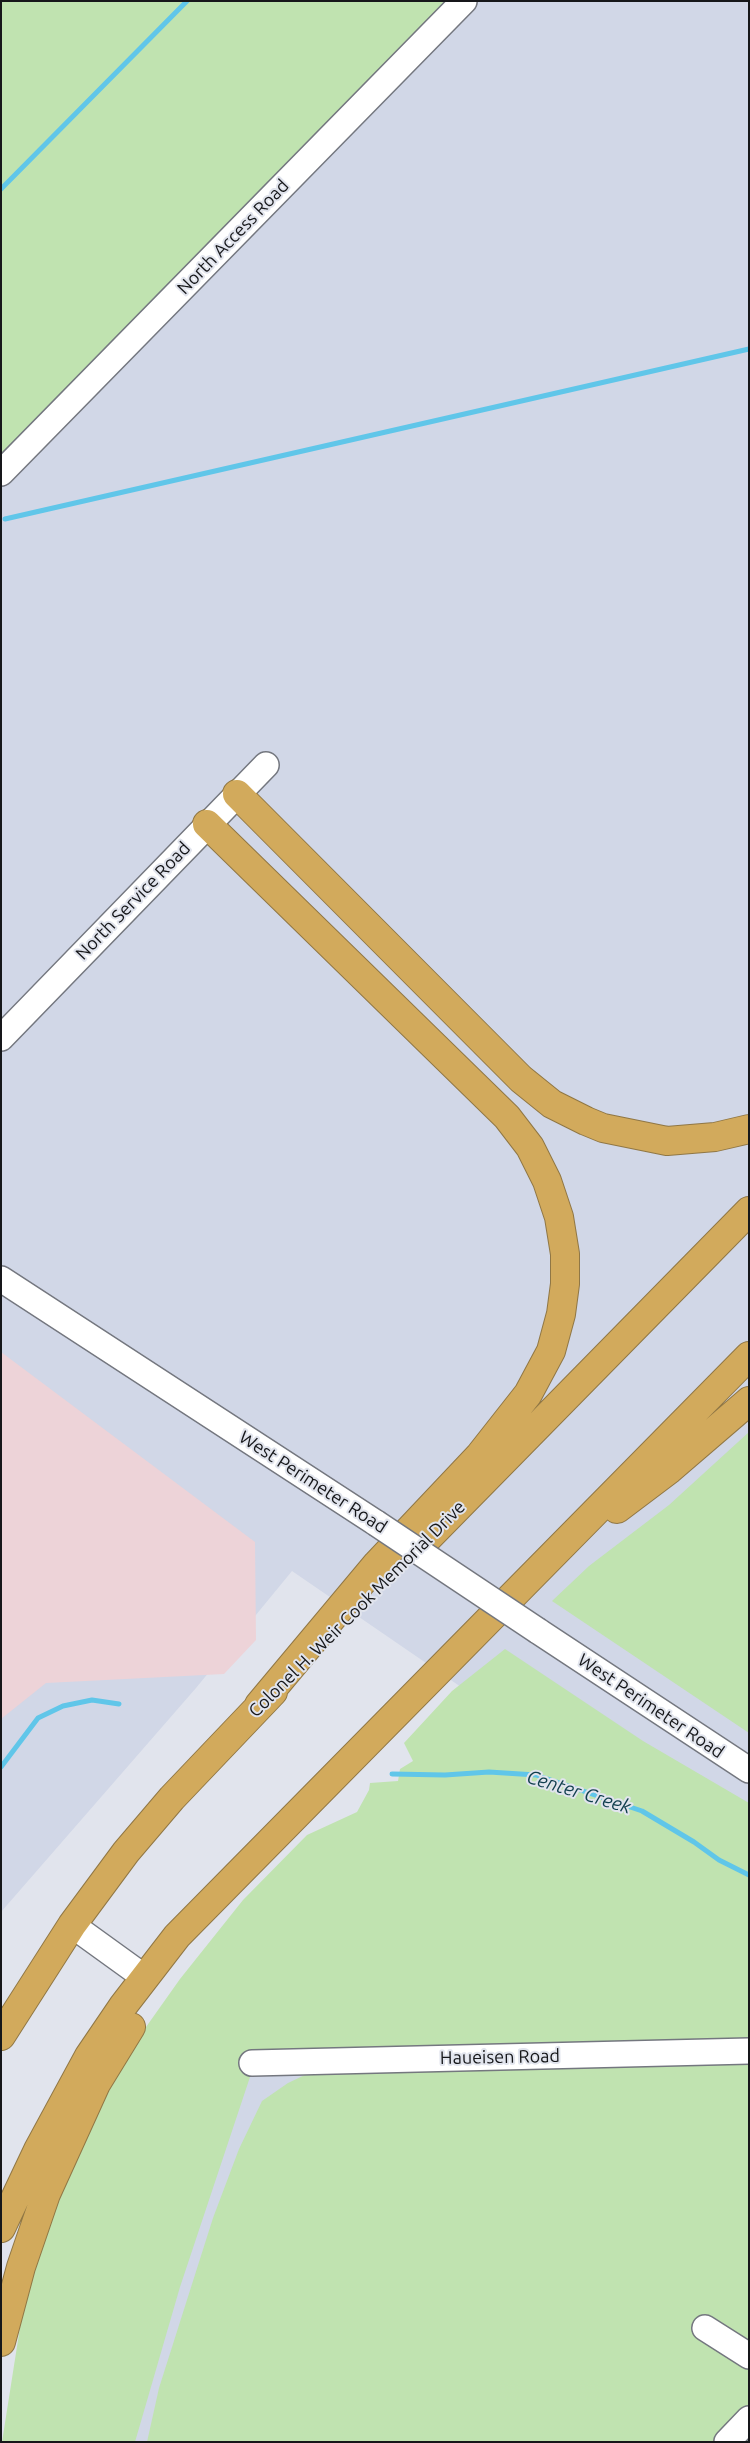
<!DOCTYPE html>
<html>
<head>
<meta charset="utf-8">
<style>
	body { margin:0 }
	#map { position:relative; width:750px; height:2443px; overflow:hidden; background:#e1e4ed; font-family:Ubuntu,sans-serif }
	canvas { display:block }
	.frame { position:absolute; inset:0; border:2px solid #16171a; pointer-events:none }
</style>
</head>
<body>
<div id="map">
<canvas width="750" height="2443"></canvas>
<div class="frame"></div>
</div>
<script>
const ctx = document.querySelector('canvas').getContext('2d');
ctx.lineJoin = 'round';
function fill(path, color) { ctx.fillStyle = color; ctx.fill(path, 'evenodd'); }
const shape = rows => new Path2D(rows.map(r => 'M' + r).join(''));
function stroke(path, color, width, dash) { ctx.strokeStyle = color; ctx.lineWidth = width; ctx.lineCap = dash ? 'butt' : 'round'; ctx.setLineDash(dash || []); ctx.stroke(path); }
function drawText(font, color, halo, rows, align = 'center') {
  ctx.font = font + ' Ubuntu,sans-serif'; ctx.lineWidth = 4; ctx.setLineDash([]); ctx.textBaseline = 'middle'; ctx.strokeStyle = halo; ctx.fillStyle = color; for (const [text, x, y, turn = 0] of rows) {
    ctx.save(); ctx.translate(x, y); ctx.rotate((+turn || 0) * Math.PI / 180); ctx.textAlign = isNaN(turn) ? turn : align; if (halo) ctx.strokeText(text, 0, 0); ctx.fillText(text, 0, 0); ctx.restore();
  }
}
fill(shape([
	[1,1,749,1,749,2442,81,2442,188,2137,547,1746,292,1571,196,1688,1,1912]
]), '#d1d7e7');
fill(shape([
	[1,1352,255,1542,256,1640,224,1674,46,1683,1,1719]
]), '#edd3d8');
fill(shape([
	[1,1,451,1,1,458],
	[749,1432,749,1733,552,1601,589,1566,669,1505],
	[505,1649,643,1741,749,1803,749,2041,252,2071,180,2287,135,2442,2,2442,21,2321,35,2263,58,2196,94,2117,129,2051,180,1979,243,1900,307,1835,357,1812,369,1790,370,1783,398,1781,400,1769,413,1761,404,1743,452,1691],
	[749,2060,749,2442,147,2442,159,2388,213,2218,239,2149,262,2101,288,2083,309,2073]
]), '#c0e3b0');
stroke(shape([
	[1,189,187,1],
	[5,519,749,349],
	[1,1767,38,1718,63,1706,92,1700,119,1704],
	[392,1774,445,1775,489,1772,536,1775,642,1811,694,1842,719,1860,749,1875]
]), '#60c6e9', 5);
const minor = shape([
	[1,473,464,1],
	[1,1038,266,765],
	[1,1279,376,1523],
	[538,1631,749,1770],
	[72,1925,144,1977],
	[252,2063,749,2051],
	[705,2328,749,2356],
	[727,2442,749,2419]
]);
const highway = shape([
	[237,794,521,1079,552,1104,586,1121,603,1128,667,1141,715,1137,749,1129],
	[207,824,507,1117,530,1147,547,1181,559,1217,565,1254,565,1284,561,1314,551,1351,528,1394,480,1455,377,1564,259,1705],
	[617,1509,670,1469,749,1401],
	[417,1549,749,1211],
	[1,2036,72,1925,126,1852,172,1798,273,1692],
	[1,2228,38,2150,89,2056,123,2006,177,1936,749,1356],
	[1,2342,21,2267,46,2194,96,2084,131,2027]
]);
stroke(minor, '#74777f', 28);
stroke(highway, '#907745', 30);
stroke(minor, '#fff', 25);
stroke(highway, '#d2aa5c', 28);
const minorBridge = shape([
	[376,1523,538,1631]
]);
stroke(minorBridge, '#74777f', 28, []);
stroke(minorBridge, '#fff', 25);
drawText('18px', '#16171a', '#e1e4ed', [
	["North Access Road",233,237,-46],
	["North Service Road",133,901,-46],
	["West Perimeter Road",313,1482,33],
	["Colonel H. Weir Cook Memorial Drive",357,1609,-45],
	["West Perimeter Road",651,1706,34],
	["Haueisen Road",500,2057,-1]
]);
drawText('italic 19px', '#103e4d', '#e1e4ed', [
	["Center Creek",579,1792,17]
]);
</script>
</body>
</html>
